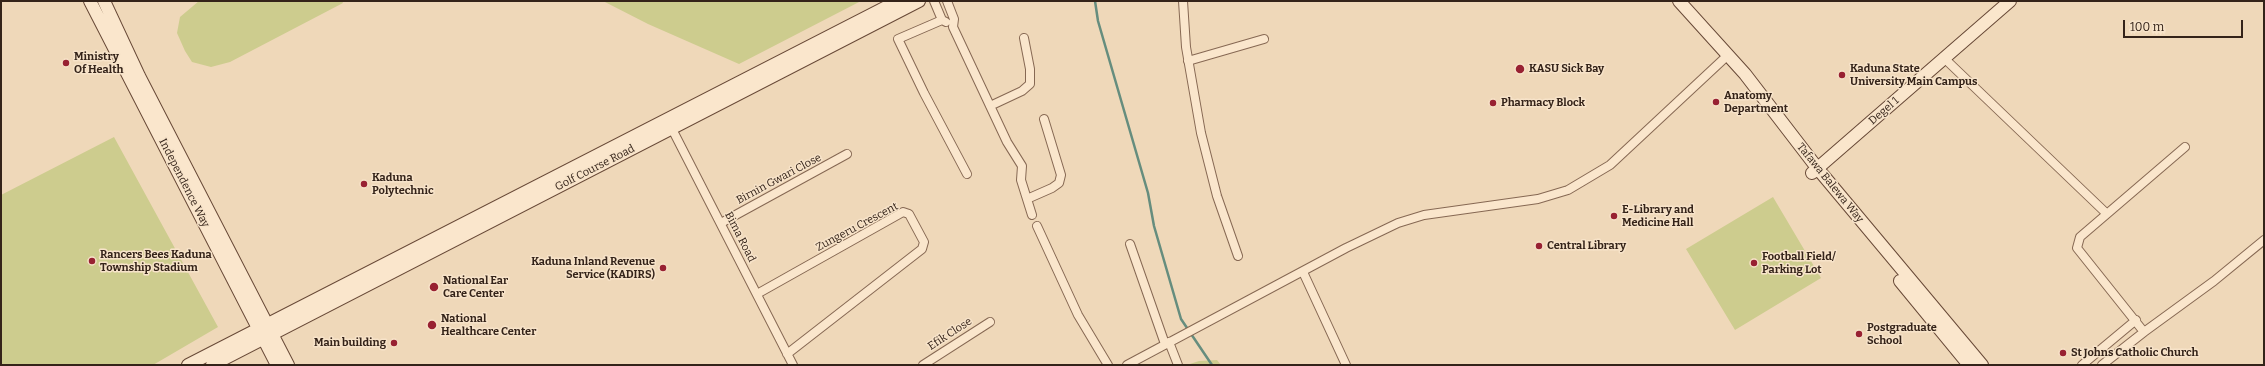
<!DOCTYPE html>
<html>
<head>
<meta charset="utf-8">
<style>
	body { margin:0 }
	#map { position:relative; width:2265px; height:366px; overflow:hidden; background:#efd8b9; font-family:Bitter,serif }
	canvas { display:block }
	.frame { position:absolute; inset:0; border:2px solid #342319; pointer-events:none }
	.scale { position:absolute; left:2123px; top:20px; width:120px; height:18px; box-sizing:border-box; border:2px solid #342319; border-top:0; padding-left:5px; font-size:12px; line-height:14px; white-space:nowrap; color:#342319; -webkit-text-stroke:3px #f7e3c9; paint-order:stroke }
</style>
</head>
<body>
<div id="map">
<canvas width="2265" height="366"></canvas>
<div class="frame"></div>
<div class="scale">100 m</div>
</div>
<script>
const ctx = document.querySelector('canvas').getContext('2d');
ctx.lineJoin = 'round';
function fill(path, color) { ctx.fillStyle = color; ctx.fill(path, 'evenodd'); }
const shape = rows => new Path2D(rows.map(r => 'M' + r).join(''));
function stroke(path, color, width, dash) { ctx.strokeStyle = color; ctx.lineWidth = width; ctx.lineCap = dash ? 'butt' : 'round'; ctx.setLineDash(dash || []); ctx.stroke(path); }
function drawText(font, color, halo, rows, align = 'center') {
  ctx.font = font + ' Bitter,serif'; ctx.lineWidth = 3; ctx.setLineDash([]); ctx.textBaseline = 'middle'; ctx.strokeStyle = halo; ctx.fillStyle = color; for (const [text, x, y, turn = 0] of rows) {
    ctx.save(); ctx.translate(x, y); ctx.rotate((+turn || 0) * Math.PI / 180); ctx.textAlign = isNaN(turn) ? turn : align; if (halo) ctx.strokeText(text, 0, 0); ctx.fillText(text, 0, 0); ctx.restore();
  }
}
fill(shape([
	[199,1,342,1,343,3,230,62,211,67,192,62,185,51,177,33,180,17],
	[603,1,861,1,739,64,648,24],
	[114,137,218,327,153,365,1,365,1,195],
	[1773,197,1821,278,1735,330,1686,249],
	[1217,360,1221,365,1187,365,1199,361]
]), '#cdcc8e');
stroke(shape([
	[1095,1,1098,21,1148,193,1154,226,1181,319,1212,365]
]), '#668d7e', 2.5);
const street = shape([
	[934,1,942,20,946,22],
	[947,1,954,19,953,27,1007,142,1022,166,1021,180,1032,215],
	[1183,1,1186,47,1201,133,1217,196,1238,256],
	[942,20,898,39,924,93,967,174],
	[1944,58,2106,213],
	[1188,61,1264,39],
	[990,106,1022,91,1030,84,1030,69,1024,38],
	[670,125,793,365],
	[1027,199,1052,188,1059,183,1061,175,1044,119],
	[721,223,847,154],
	[1037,226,1078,315,1108,365],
	[1130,244,1165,344],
	[1303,272,1346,365],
	[757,294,903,212,909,214,924,242,922,249,787,354],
	[2144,332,2077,248,2080,237,2185,147],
	[1169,342,1178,365],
	[923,365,990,322],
	[1127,365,1346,248,1398,223,1424,215,1538,199,1568,190,1610,165,1728,55],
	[2082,365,2136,320],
	[2102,365,2144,332,2214,281,2264,240]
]);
const secondary = shape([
	[90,1,277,365],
	[104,1,139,76,288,365],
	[1679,1,1745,74,1818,169,1982,365],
	[1812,173,2010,1],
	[1900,281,1969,365],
	[188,365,898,1],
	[212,365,919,1]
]);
stroke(street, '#866853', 10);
stroke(secondary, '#684937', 14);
stroke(street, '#fae6cc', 8);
stroke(secondary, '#fae6cc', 12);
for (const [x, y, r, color] of [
	[66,63,4,"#982132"],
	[1520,69,5,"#982132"],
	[1842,75,4,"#982132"],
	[1716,102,4,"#982132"],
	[1493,103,4,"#982132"],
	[364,184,4,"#982132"],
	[1614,216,4,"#982132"],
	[1539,246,4,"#982132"],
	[92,261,4,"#982132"],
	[1754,263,4,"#982132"],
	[663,268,4,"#982132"],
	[434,287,5,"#982132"],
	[432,325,5,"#982132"],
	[1859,334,4,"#982132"],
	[394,343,4,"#982132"],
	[2063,353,4,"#982132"]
]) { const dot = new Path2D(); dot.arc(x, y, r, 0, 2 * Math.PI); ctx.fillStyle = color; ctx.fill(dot); stroke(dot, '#f7e3c9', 1.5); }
drawText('bold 11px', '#342319', '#f7e3c9', [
	["Ministry",74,57],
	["Of Health",74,70],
	["KASU Sick Bay",1529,69],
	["Kaduna State",1850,69],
	["University Main Campus",1850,82],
	["Anatomy",1724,96],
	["Department",1724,109],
	["Pharmacy Block",1501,103],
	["Kaduna",372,178],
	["Polytechnic",372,191],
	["E-Library and",1622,210],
	["Medicine Hall",1622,223],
	["Central Library",1547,246],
	["Rancers Bees Kaduna",100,255],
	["Township Stadium",100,268],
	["Football Field/",1762,257],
	["Parking Lot",1762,270],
	["Kaduna Inland Revenue",655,262,"right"],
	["Service (KADIRS)",655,275,"right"],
	["National Ear",443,281],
	["Care Center",443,294],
	["National",441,319],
	["Healthcare Center",441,332],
	["Postgraduate",1867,328],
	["School",1867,341],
	["Main building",386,343,"right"],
	["St Johns Catholic Church",2071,353]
], 'left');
drawText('11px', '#342319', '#f7e3c9', [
	["Degel 1",1884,111,-41],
	["Golf Course Road",595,168,-27],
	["Birnin Gwari Close",779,179,-28],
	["Independence Way",184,183,63],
	["Tafawa Balewa Way",1830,183,51],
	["Zungeru Crescent",857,227,-28],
	["Bima Road",740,237,63],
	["Efik Close",950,334,-33]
]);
</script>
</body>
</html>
